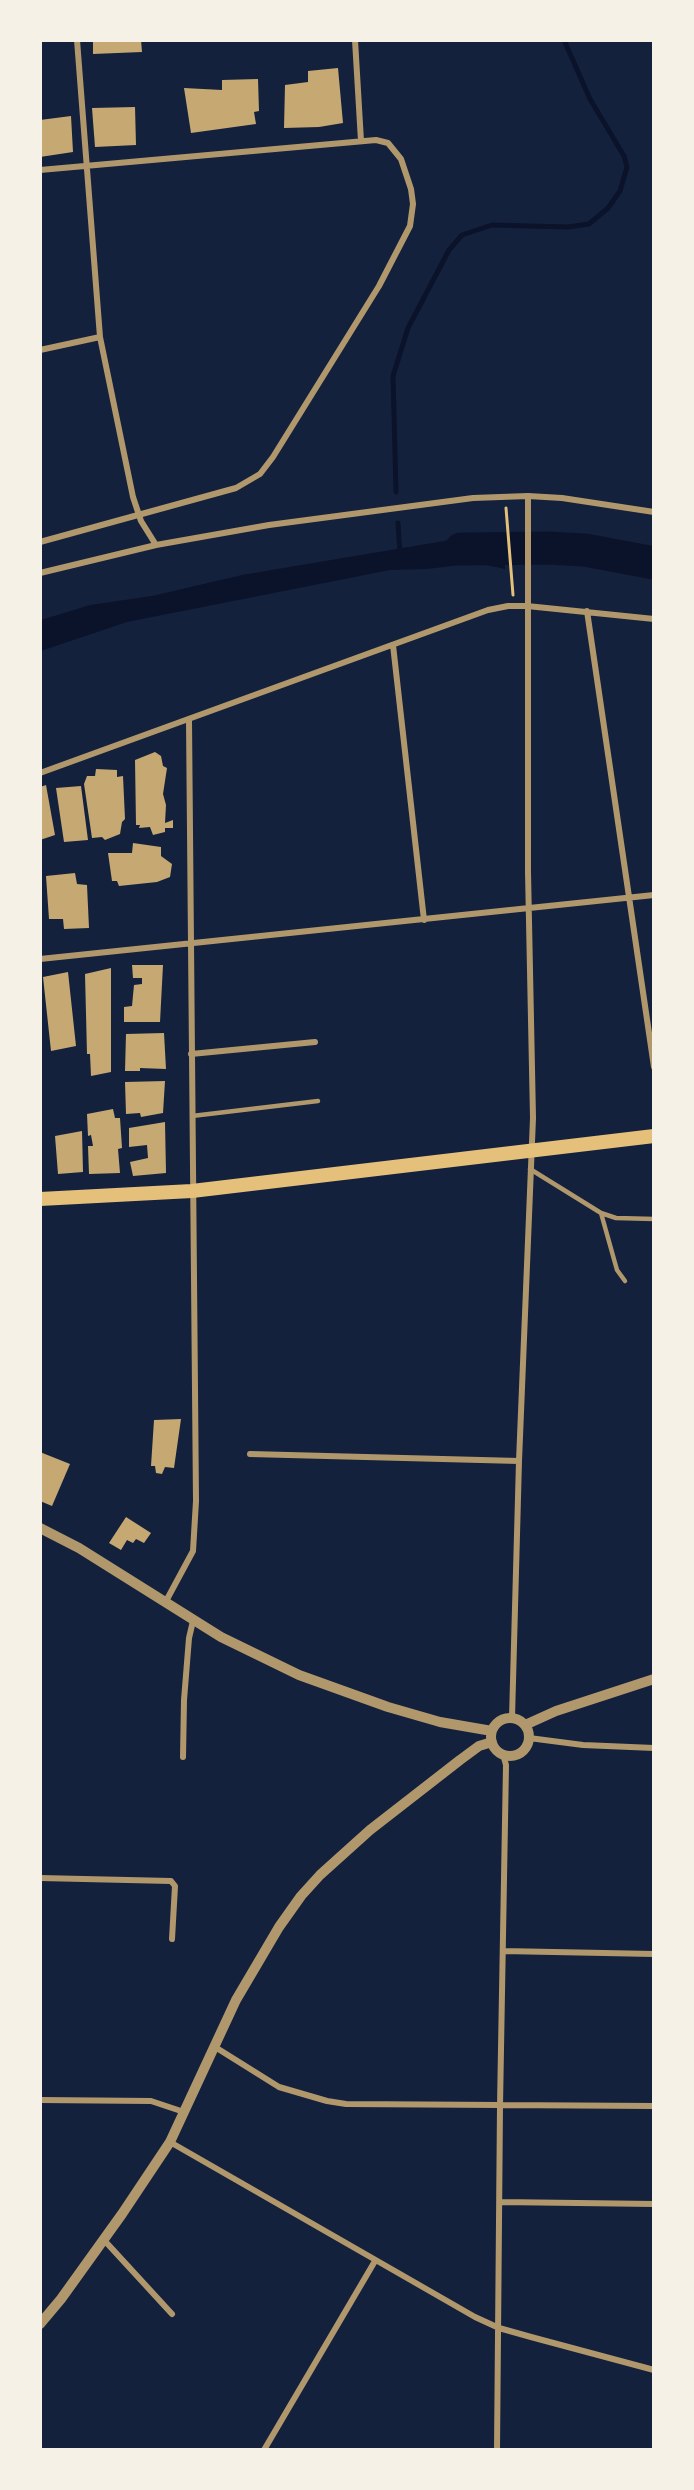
<!DOCTYPE html>
<html>
<head>
<meta charset="utf-8">
<style>
	body { margin:0 }
	#map { position:relative; width:694px; height:2490px; overflow:hidden; background:#14213d; font-family:"Open Sans",sans-serif }
	canvas { display:block }
	.frame { position:absolute; inset:0; border:42px solid #f6f1e7; pointer-events:none }
</style>
</head>
<body>
<div id="map">
<canvas width="694" height="2490"></canvas>
<div class="frame"></div>
</div>
<script>
const ctx = document.querySelector('canvas').getContext('2d');
ctx.lineJoin = 'round';
function fill(path, color) { ctx.fillStyle = color; ctx.fill(path, 'evenodd'); }
const shape = rows => new Path2D(rows.map(r => 'M' + r).join(''));
function stroke(path, color, width, dash) { ctx.strokeStyle = color; ctx.lineWidth = width; ctx.lineCap = dash ? 'butt' : 'round'; ctx.setLineDash(dash || []); ctx.stroke(path); }
fill(shape([
	[504,536,505,569,477,563,427,569,390,570,127,622,41,651,41,620,90,605,152,596,242,575,450,540]
]), '#0b132b');
stroke(shape([
	[396,492,393,376,408,328,449,250,462,235,492,225,568,227,589,224,608,208,620,191,627,167,624,156,590,99,564,40],
	[398,523,400,553]
]), '#0b132b', 5);
stroke(shape([
	[461,549,548,548,585,550,654,563]
]), '#0b132b', 33);
fill(shape([
	[93,40,141,40,142,52,93,54],
	[338,68,343,123,319,127,284,128,285,85,308,82,308,71],
	[258,79,259,111,254,112,256,124,191,133,184,88,222,90,222,80],
	[135,107,136,145,95,147,92,108],
	[71,116,73,152,40,157,40,120],
	[155,752,161,756,163,766,167,768,163,794,166,805,165,823,173,820,173,828,165,828,165,832,153,835,150,827,139,828,140,825,136,825,135,760],
	[96,769,117,770,117,777,123,776,125,819,122,822,120,834,105,840,102,837,92,838,84,784,87,776,95,776],
	[46,785,55,835,40,840,40,787],
	[81,786,88,840,64,842,56,788],
	[133,843,161,847,161,856,172,864,170,877,157,882,119,886,117,881,112,881,108,853,132,853],
	[75,873,77,884,87,885,89,928,64,929,63,919,49,919,46,876],
	[132,965,163,965,160,1022,124,1022,124,1007,132,1006,134,985,142,984,142,978,133,978],
	[111,968,111,1072,91,1076,90,1054,87,1054,85,974],
	[68,972,76,1046,51,1051,43,977],
	[164,1033,166,1069,140,1068,140,1071,125,1071,126,1034],
	[165,1081,163,1113,141,1117,140,1113,126,1114,125,1082],
	[113,1109,115,1118,120,1118,122,1148,118,1149,120,1173,89,1174,88,1146,93,1146,91,1135,88,1136,87,1114],
	[165,1122,166,1173,133,1176,130,1162,148,1158,147,1145,129,1147,129,1128],
	[82,1131,83,1172,58,1174,55,1136],
	[181,1419,174,1468,165,1467,162,1474,156,1473,155,1466,151,1466,154,1420],
	[40,1452,70,1464,52,1506,40,1501],
	[126,1517,151,1533,144,1543,136,1539,133,1543,127,1540,121,1550,109,1543]
]), '#c6a872');
stroke(shape([
	[506,508,513,595]
]), '#e5c07b', 3);
stroke(shape([
	[192,1116,318,1101],
	[530,1169,601,1213,616,1218,654,1219],
	[601,1213,617,1270,625,1281]
]), '#b1986c', 4.5);
stroke(shape([
	[77,40,100,337,133,497,141,521,156,545],
	[355,40,361,141],
	[40,170,376,140,388,143,401,159,411,189,413,204,410,226,379,286,273,457,260,474,236,488,40,542],
	[40,350,100,337],
	[40,573,156,545,269,525,473,498,528,496,562,498,654,512],
	[587,611,654,1067],
	[393,645,424,920],
	[40,773,488,610,508,606,527,606,654,619],
	[40,959,654,895],
	[191,1054,315,1042],
	[250,1454,519,1461],
	[165,1603,193,1551,196,1501,189,720],
	[512,1718,519,1461,533,1118,528,872,528,496],
	[529,1738,583,1745,654,1748],
	[183,1757,184,1700,189,1638,193,1621],
	[40,1878,171,1881,175,1886,172,1939],
	[503,1951,654,1954],
	[215,2047,279,2087,327,2101,346,2104,654,2106],
	[40,2100,151,2101,184,2112],
	[170,2142,475,2317,499,2328,531,2337,654,2370],
	[500,2202,654,2204],
	[104,2240,172,2314],
	[264,2450,375,2261],
	[497,2450,500,2106,506,1765,503,1754]
]), '#b1986c', 6);
stroke(shape([
	[40,1528,79,1548,221,1637,299,1675,388,1707,440,1722,492,1731],
	'491 1737a19 19 0 1 1 38 0a19 19 0 1 1-38 0Z',
	[525,1725,556,1711,654,1679],
	[40,2324,61,2299,122,2214,170,2142,236,2000,279,1927,301,1896,320,1875,370,1830,460,1760,479,1746,492,1742]
]), '#b1986c', 10);
stroke(shape([
	[40,1199,192,1191,654,1136]
]), '#e5c07b', 14);
</script>
</body>
</html>
